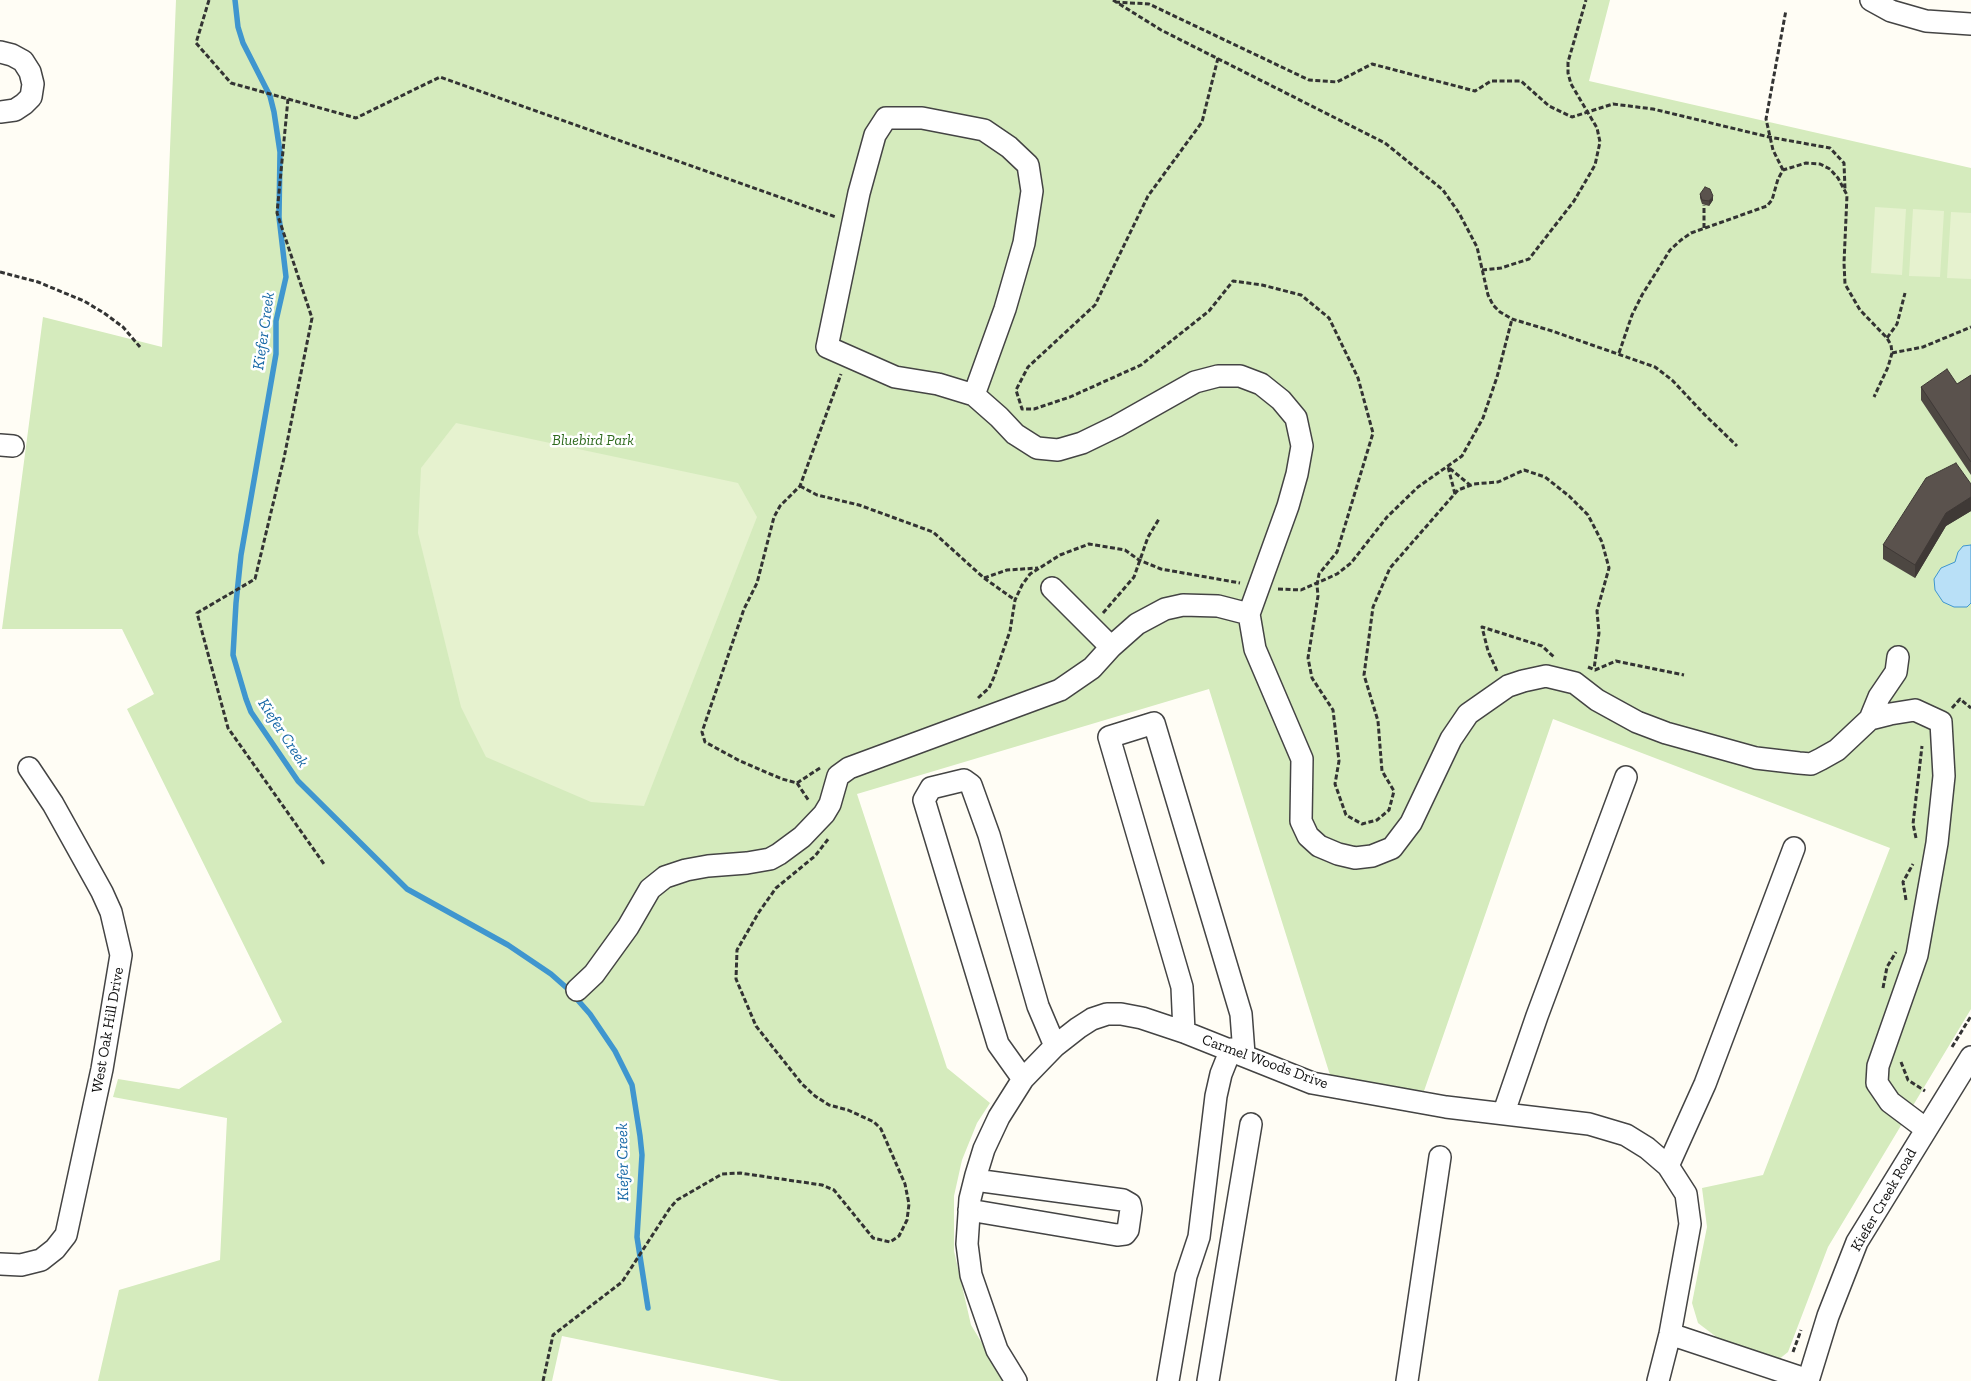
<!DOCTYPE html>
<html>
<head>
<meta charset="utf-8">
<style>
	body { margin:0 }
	canvas { display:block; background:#fffdf5 }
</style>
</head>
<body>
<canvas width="1971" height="1381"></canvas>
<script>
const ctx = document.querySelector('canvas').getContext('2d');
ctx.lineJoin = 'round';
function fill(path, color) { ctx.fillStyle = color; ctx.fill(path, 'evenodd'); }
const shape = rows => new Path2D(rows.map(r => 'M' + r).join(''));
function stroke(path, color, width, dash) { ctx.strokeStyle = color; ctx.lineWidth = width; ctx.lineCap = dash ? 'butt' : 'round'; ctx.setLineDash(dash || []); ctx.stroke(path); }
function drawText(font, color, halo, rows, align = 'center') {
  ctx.font = font + ' "Zilla Slab",serif'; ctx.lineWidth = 5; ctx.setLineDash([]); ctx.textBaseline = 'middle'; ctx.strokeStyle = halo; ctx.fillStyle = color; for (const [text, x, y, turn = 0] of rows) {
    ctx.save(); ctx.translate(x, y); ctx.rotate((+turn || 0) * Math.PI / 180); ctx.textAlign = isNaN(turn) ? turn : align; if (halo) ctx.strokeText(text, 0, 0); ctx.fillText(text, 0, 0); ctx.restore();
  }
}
fill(shape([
	[176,0,1610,0,1589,81,1971,168,1971,1009,1828,1247,1788,1352,1778,1360,1719,1339,1698,1323,1692,1303,1707,1227,1702,1188,1763,1175,1890,848,1553,719,1424,1091,1371,1084,1330,1075,1209,689,857,794,947,1068,990,1103,977,1123,962,1160,954,1196,954,1251,971,1325,1005,1381,781,1381,562,1336,552,1381,98,1381,119,1290,220,1260,227,1118,113,1097,118,1079,179,1089,282,1022,127,709,154,694,122,629,2,629,43,317,162,347]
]), '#d5ebbd');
fill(shape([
	[1875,207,1906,209,1902,275,1871,273],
	[1913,209,1944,211,1940,277,1909,276],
	[1951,212,1971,213,1971,279,1947,278],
	[456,423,738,483,757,517,644,806,591,802,486,757,461,707,418,533,421,468]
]), '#e6f2cf');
const water = shape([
	[1971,545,1971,603,1967,607,1954,607,1943,602,1935,590,1934,579,1941,568,1955,562,1958,552,1963,546,1971,545]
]);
fill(water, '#b9e0f7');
stroke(water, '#3f96cf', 1);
stroke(shape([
	[235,0,238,27,243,43,270,96,274,112,280,152,279,217,286,277,276,321,276,354,241,555,236,603,233,655,246,699,251,712,298,781,407,889,508,945,551,974,568,989,590,1014,615,1051,632,1085,640,1136,642,1155,637,1237,648,1308]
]), '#3f96cf', 5.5);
const minor = shape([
	[1871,0,1891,11,1926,21,1971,24],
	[0,52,12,55,23,61,30,72,33,84,31,97,24,104,15,110,0,112],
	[974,395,938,384,895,377,827,347,859,193,875,135,886,118,922,118,984,130,1009,147,1028,165,1032,191,1024,243,1005,309,974,395,999,417,1015,434,1037,448,1058,450,1082,443,1117,426,1195,382,1218,376,1240,376,1261,384,1281,400,1296,418,1302,446,1297,474,1288,506,1249,614,1255,649,1302,759,1301,821,1308,836,1319,846,1338,854,1355,858,1372,856,1392,848,1411,823,1451,739,1468,714,1508,686,1523,681,1546,676,1575,683,1597,700,1637,722,1666,733,1756,758,1799,763,1811,764,1821,759,1837,750,1870,719,1890,714,1915,710,1941,722,1944,776,1937,843,1917,955,1878,1066,1877,1083,1890,1102,1926,1129],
	[0,445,13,446],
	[1052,588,1111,647],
	[1870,719,1879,697,1896,672,1898,657],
	[577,990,594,974,628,927,650,889,665,877,686,870,708,866,747,863,770,859,779,854,802,837,824,814,830,804,838,776,849,768,1060,690,1092,668,1111,647,1137,624,1165,609,1183,605,1218,606,1249,614],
	[1184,1032,1182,987,1109,737,1154,723,1241,1014,1244,1054],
	[1023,1079,998,1044,924,800,931,788,964,780,971,785,989,835,1038,1006,1055,1046],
	[1504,1112,1537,1016,1626,777],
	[1668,1166,1705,1084,1794,848],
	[969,1210,1117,1235,1125,1234,1128,1230,1131,1209,1130,1204,1123,1200,975,1180],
	[0,1264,21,1265,41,1260,55,1249,66,1235,102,1069,121,955,111,912,102,892,53,804,29,768],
	[1670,1334,1808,1380],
	[1016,1381,997,1350,971,1275,967,1244,970,1199,976,1175,984,1149,999,1117,1023,1079,1055,1046,1078,1028,1092,1019,1107,1014,1121,1014,1142,1018,1184,1032,1312,1083,1446,1107,1589,1124,1626,1135,1647,1148,1668,1166,1686,1194,1690,1224,1670,1334,1658,1381],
	[1168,1381,1186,1276,1199,1237,1216,1096,1221,1074,1231,1049],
	[1208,1381,1251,1124],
	[1407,1381,1440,1157],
	[1808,1381,1828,1316,1857,1242,1971,1057]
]);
stroke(minor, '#444', 24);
stroke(shape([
	[209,0,196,43,231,83,356,118,440,77,836,217],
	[1113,0,1161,30,1385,143,1443,190,1459,213,1477,247,1488,295,1493,305,1500,312,1512,319,1552,331,1655,367,1672,380,1705,415,1737,446],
	[1115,2,1149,4,1309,80,1337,82,1372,64,1475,91,1491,81,1521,81,1549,106,1572,117,1613,104,1653,109,1769,137,1830,148,1844,163,1845,189],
	[1218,58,1202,122,1148,196,1095,305,1028,367,1016,390,1022,409,1034,409,1070,397,1141,365,1209,311,1233,281,1262,285,1301,295,1329,318,1358,378,1373,433,1337,552,1319,574,1317,585,1318,596,1308,658,1312,678,1333,710,1339,761,1335,784,1346,815,1362,824,1377,820,1389,810,1394,791,1382,771,1378,721,1364,675,1373,607,1390,568,1458,490,1474,484,1498,482,1524,470,1545,477,1569,496,1588,515,1602,542,1609,568,1597,611,1599,633,1594,669],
	[288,99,277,213,312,318,284,458,255,579,197,613,228,728,324,864],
	[1783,170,1773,150,1766,119,1786,10],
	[1704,228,1704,205],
	[1482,270,1501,268,1529,259,1574,201,1595,165,1600,142,1597,128,1571,84,1568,73,1568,62,1586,0],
	[0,272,38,282,84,301,104,313,123,327,140,347],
	[1887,338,1897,324,1905,293],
	[1619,353,1632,315,1642,295,1670,250,1681,240,1691,233,1767,206,1772,200,1778,179,1783,170,1806,163,1820,164,1830,169,1838,178,1847,195,1844,263,1845,284,1860,310,1887,338,1891,345,1892,353,1888,367,1874,397],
	[1892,353,1923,347,1971,327],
	[800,486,817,495,859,505,933,532,984,578,1015,600],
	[1455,494,1448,467,1470,485],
	[984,578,1007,570,1038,568],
	[1278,589,1301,590,1337,574,1351,563,1387,517,1418,487,1462,456,1483,418,1497,377,1512,319],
	[1103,613,1134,577,1148,537,1159,519],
	[1588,667,1595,670,1616,661,1684,675],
	[1497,671,1488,651,1482,627,1542,646,1554,657],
	[978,698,989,688,994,677,1010,631,1015,600,1022,585,1030,574,1060,555,1089,544,1125,550,1139,560,1161,569,1240,583],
	[1952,708,1960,699,1971,708],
	[820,768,797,783,782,779,740,761,705,742,702,732,744,609,757,583,774,517,780,506,800,486,841,374],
	[797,783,809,801],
	[1916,838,1913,824,1922,746],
	[1906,900,1903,882,1913,864],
	[1883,988,1887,967,1896,952],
	[1952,1047,1971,1016],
	[1901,1062,1908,1080,1925,1091],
	[1793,1352,1801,1330],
	[543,1381,553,1335,622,1282,670,1208,677,1200,722,1174,740,1173,822,1185,834,1190,873,1238,890,1242,899,1236,907,1220,909,1204,905,1184,881,1129,874,1122,848,1110,829,1105,815,1096,802,1084,756,1026,736,979,737,950,759,912,776,888,815,856,829,838]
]), '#333', 3, [5, 2.5]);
stroke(minor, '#fff', 21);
fill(shape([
	[1700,194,1713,200,1709,206,1702,204,1700,198],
	[1971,375,1971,475,1921,400,1921,387,1957,384],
	[1971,484,1971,511,1946,526,1915,578,1883,559,1883,545]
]), '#4d4742');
fill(shape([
	[1713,196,1713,200,1709,206,1709,201],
	[1971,497,1971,511,1946,526,1915,578,1915,565,1946,513]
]), '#3f3936');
const building = shape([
	[1705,187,1710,189,1713,196,1709,201,1702,200,1700,194,1705,187],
	[1947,369,1957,384,1971,375,1971,462,1921,387,1947,369],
	[1956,463,1971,484,1971,497,1946,513,1915,565,1883,545,1926,478,1956,463]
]);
fill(building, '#5a524d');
stroke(building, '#3f3936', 1);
drawText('italic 15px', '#2f6b1f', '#fff', [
	["Bluebird Park",593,441]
]);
drawText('15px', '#111', '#fff', [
	["West Oak Hill Drive",108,1030,-80],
	["Carmel Woods Drive",1265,1062,20],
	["Kiefer Creek Road",1884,1200,-60]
]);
drawText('italic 16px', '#1768a6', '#fff', [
	["Kiefer Creek",264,331,-82],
	["Kiefer Creek",283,733,57],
	["Kiefer Creek",623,1162,-91]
]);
</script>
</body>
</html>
